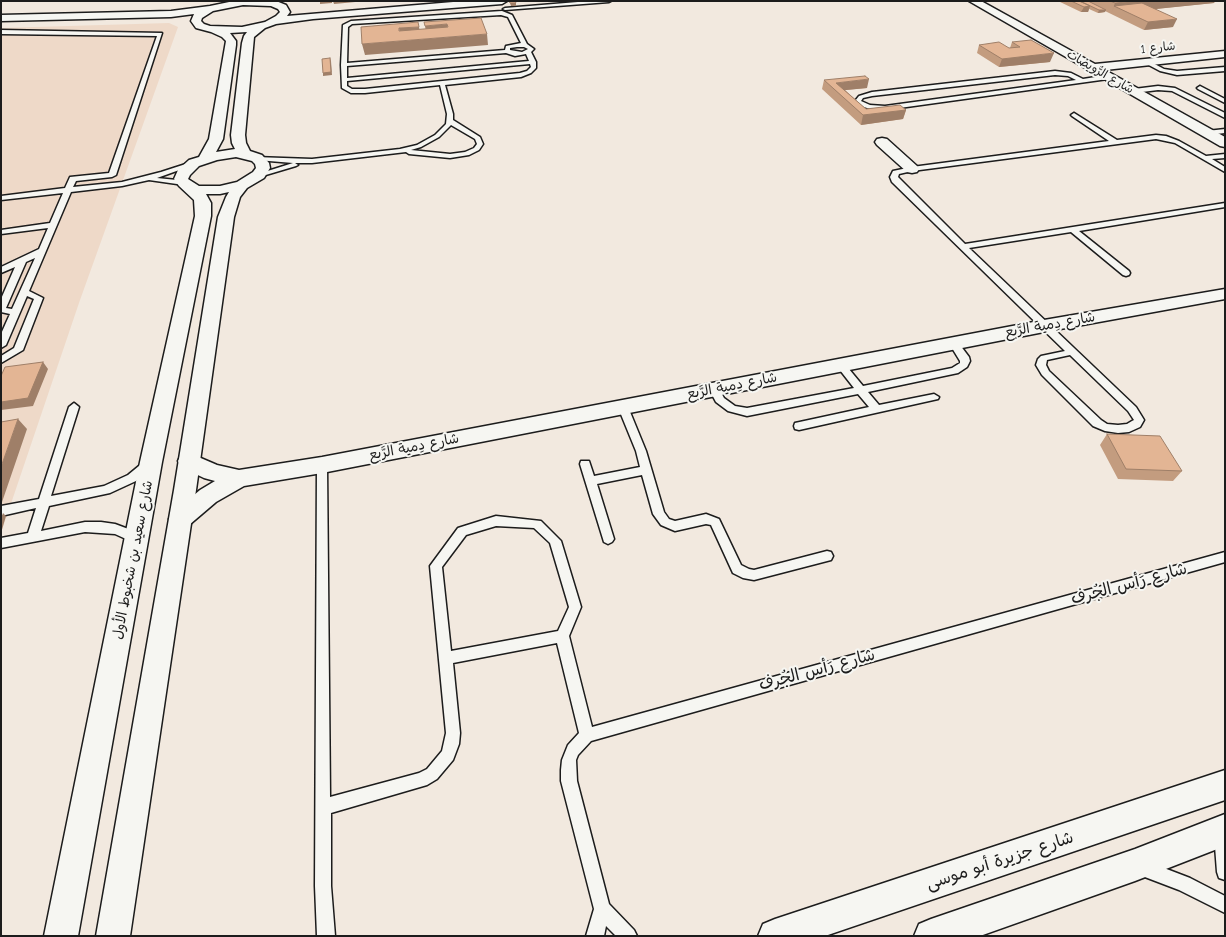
<!DOCTYPE html>
<html>
<head>
<meta charset="utf-8">
<style>
	body { margin:0 }
	#map { position:relative; width:1226px; height:937px; overflow:hidden; background:#f2e9df; font-family:"Comic Neue",sans-serif }
	canvas { display:block }
	.frame { position:absolute; inset:0; border:2px solid #1c1c1c; pointer-events:none }
</style>
</head>
<body>
<div id="map">
<canvas width="1226" height="937"></canvas>
<div class="frame"></div>
</div>
<script>
const ctx = document.querySelector('canvas').getContext('2d');
ctx.lineJoin = 'round';
function fill(path, color) { ctx.fillStyle = color; ctx.fill(path, 'evenodd'); }
const shape = rows => new Path2D(rows.map(r => 'M' + r).join(''));
function stroke(path, color, width, dash) { ctx.strokeStyle = color; ctx.lineWidth = width; ctx.lineCap = dash ? 'butt' : 'round'; ctx.setLineDash(dash || []); ctx.stroke(path); }
function drawText(font, color, halo, rows, align = 'center') {
  ctx.font = font + ' "Comic Neue","Playpen Sans Arabic",sans-serif'; ctx.lineWidth = 4; ctx.setLineDash([]); ctx.textBaseline = 'middle'; ctx.strokeStyle = halo; ctx.fillStyle = color; for (const [text, x, y, turn = 0] of rows) {
    ctx.save(); ctx.translate(x, y); ctx.rotate((+turn || 0) * Math.PI / 180); ctx.textAlign = isNaN(turn) ? turn : align; if (halo) ctx.strokeText(text, 0, 0); ctx.fillText(text, 0, 0); ctx.restore();
  }
}
fill(shape([
	[169,23,178,27,80,300,1,533,1,28]
]), '#eed9c8');
const lane = shape([
	[590,1,611,1,609,2,505,10,503,9,505,8,590,1],
	[502,11,512,15,527,44,534,49,531,52,536,62,536,68,531,73,521,77,445,85,453,114,453,120,480,137,483,144,479,150,469,155,450,158,409,154,406,152,312,163,295,163,298,165,296,166,259,177,255,175,293,163,257,160,254,158,255,157,312,159,400,149,417,145,435,135,446,124,447,114,440,85,365,93,351,93,342,88,341,65,343,25,351,21,502,11],
	[501,15,508,17,521,43,506,46,505,50,347,63,348,27,352,24,501,15],
	[517,47,524,47,528,49,522,52,510,50,510,48,517,47],
	[506,53,515,56,526,54,529,61,347,78,347,66,506,53],
	[530,64,531,67,527,71,520,73,365,89,352,89,347,86,347,81,530,64],
	[451,125,475,139,477,144,474,148,465,152,450,154,411,150,421,147,439,137,451,125],
	[1,30,162,33,116,175,112,177,76,181,73,187,122,182,161,172,192,162,196,164,157,178,187,181,187,185,184,185,149,180,122,186,71,192,29,291,43,298,23,350,1,363,1,356,14,348,34,299,27,296,6,345,1,348,1,334,10,314,1,312,1,299,15,267,1,273,1,267,39,249,48,228,1,234,1,230,50,223,63,193,1,200,1,196,65,188,70,177,109,173,157,36,1,34,1,30],
	[35,258,12,309,6,308,26,262,35,258],
	[1145,61,1149,61,1164,69,1177,71,1225,67,1225,71,1177,75,1160,71,1145,63,1145,61],
	[1055,71,1071,73,1083,79,1108,75,1111,77,1108,79,885,110,867,108,861,106,855,101,859,96,872,92,1055,71],
	[1055,75,1068,76,1076,80,885,106,870,105,861,101,863,98,872,96,1055,75],
	[1158,86,1175,88,1225,113,1225,118,1172,91,1158,90,1134,93,1131,91,1134,89,1158,86],
	[1200,86,1225,99,1225,103,1198,89,1197,88,1200,86],
	[1074,113,1117,140,1156,135,1166,136,1179,141,1206,156,1225,154,1225,158,1212,159,1225,167,1225,172,1175,143,1156,139,912,171,899,174,898,177,965,244,1225,203,1225,207,1079,231,1129,271,1130,273,1129,275,1126,276,1123,275,1071,232,969,248,1136,407,1144,420,1140,427,1129,432,1118,433,1105,431,1093,426,1042,375,1036,365,1038,359,1041,356,1065,351,892,182,890,177,893,171,912,167,1109,141,1072,116,1071,115,1074,113],
	[1070,355,1128,411,1134,420,1132,421,1127,424,1118,425,1107,424,1101,420,1049,371,1046,365,1047,360,1070,355],
	[1225,129,1225,133,1207,135,1204,133,1207,131,1225,129],
	[954,340,957,341,969,357,970,361,967,367,958,373,868,392,879,405,934,394,939,397,938,399,799,430,795,429,794,426,795,423,869,407,858,394,747,416,728,411,716,402,709,389,710,387,718,387,724,398,735,406,747,408,854,388,836,365,841,362,844,363,863,386,952,368,960,363,960,361,949,343,954,340],
	[74,403,79,407,51,496,104,486,128,475,145,461,153,461,154,464,136,481,110,493,49,506,41,531,85,522,101,522,115,524,131,530,141,536,143,539,141,542,137,544,115,534,85,532,1,548,1,538,28,533,36,508,1,516,1,506,39,499,69,407,74,403],
	[623,403,628,407,646,451,664,512,669,519,675,521,706,514,719,519,741,565,749,569,754,570,827,551,831,552,833,556,831,560,754,580,743,578,733,573,711,525,706,524,675,531,661,525,653,514,642,475,597,484,614,539,612,542,608,544,604,542,580,464,581,461,589,461,594,476,640,467,636,451,618,407,623,403],
	[322,461,326,462,327,465,330,797,419,773,427,769,442,751,446,733,430,566,458,528,496,516,541,521,561,541,581,607,569,636,592,727,1225,552,1225,562,591,741,578,755,576,760,577,781,609,904,634,930,637,936,616,936,606,926,604,936,586,936,594,909,561,781,561,770,562,760,568,745,579,733,557,643,453,663,460,733,459,744,453,760,437,779,427,785,331,813,331,886,335,936,317,936,315,886,317,465,318,462,322,461],
	[496,526,534,528,550,543,569,607,558,631,451,651,442,567,466,535,496,526],
	[1222,825,1225,826,1225,880,1219,878,1217,872,1214,833,1216,827,1222,825],
	[1143,860,1190,878,1225,896,1225,913,1179,890,1137,874,1135,868,1137,862,1143,860]
]);
const street = shape([
	[969,1,981,1,1095,64,1225,51,1225,57,1105,70,1225,137,1225,147,1220,146,969,1],
	[882,138,887,139,917,166,919,169,917,172,912,173,907,172,877,145,875,142,877,139,882,138],
	[1225,289,1225,299,1044,332,322,473,244,486,216,502,189,525,181,528,173,525,169,519,173,513,200,490,215,481,204,478,181,467,178,461,181,455,189,453,217,465,239,470,322,457,1044,320,1225,289],
	[1225,770,1225,800,825,936,758,936,763,924,775,919,1225,770],
	[1225,814,1225,846,1135,881,980,936,914,936,919,924,931,919,1135,849,1225,814]
]);
const secondary = shape([
	[234,1,276,1,286,5,290,12,287,16,465,1,507,1,502,4,313,19,276,24,265,28,254,37,245,135,246,143,250,151,262,155,269,163,270,168,264,178,247,188,240,197,234,217,196,490,130,936,96,936,174,490,218,217,226,197,229,192,220,194,206,194,211,203,211,216,162,462,78,936,44,936,140,462,195,216,194,200,179,186,174,179,178,170,189,160,199,157,209,139,226,41,222,37,211,32,196,28,191,21,194,14,171,17,1,21,1,15,171,11,210,6,234,1],
	[243,5,271,6,278,9,280,12,276,16,265,22,242,27,210,26,204,24,201,21,202,18,213,11,243,5],
	[247,32,244,36,242,43,231,135,232,143,235,149,216,152,223,139,236,45,236,41,230,33,247,32],
	[236,157,252,161,255,164,256,168,253,172,237,182,220,186,199,186,188,179,190,175,199,166,217,160,236,157]
]);
stroke(lane, '#1c1c1c', 3);
stroke(street, '#1c1c1c', 3);
stroke(secondary, '#1c1c1c', 3);
fill(lane, '#f6f6f2');
fill(street, '#f6f6f2');
fill(secondary, '#f6f6f2');
fill(shape([
	[1058,1,1215,1,1214,3,1155,9,1173,27,1144,30,1105,11,1105,12,1098,13,1089,9,1088,12,1081,12],
	[1012,42,1050,62,999,67,977,53,979,45,1010,48],
	[824,80,867,88,845,90,866,109,906,110,903,119,861,125,822,89],
	[1107,434,1182,471,1173,481,1118,479,1100,445]
]), '#c39c7f');
fill(shape([
	[320,1,332,1,332,3,320,4],
	[333,1,366,1,334,4],
	[1139,1,1215,1,1214,3,1127,12,1114,6,1111,14,1115,3],
	[510,3,516,3,516,6,511,6],
	[1090,6,1088,12,1081,12,1084,7],
	[1099,10,1106,10,1105,12,1098,13],
	[1177,19,1173,27,1144,30,1148,22],
	[447,24,449,35,427,37,425,26],
	[419,27,421,37,401,39,399,28],
	[487,34,488,45,365,55,362,44],
	[1054,53,1050,62,999,67,1002,59],
	[330,58,331,61,332,75,323,76,323,73],
	[869,79,867,88,836,91,836,83],
	[906,110,903,119,861,125,863,115],
	[43,362,48,369,33,406,1,410,1,402],
	[18,419,27,429,1,505,1,467],
	[3,513,6,516,1,533,1,518]
]), '#9f7f68');
const building = shape([
	[509,1,515,1,516,3,510,3,509,1],
	[1071,1,1079,1,1090,6,1084,7,1071,1],
	[1080,1,1088,1,1106,10,1099,10,1080,1],
	[1110,1,1139,1,1115,3,1110,1],
	[1142,3,1177,19,1148,22,1114,6,1142,3],
	[481,18,487,34,362,44,361,27,418,22,419,27,399,28,399,31,448,27,447,24,425,26,424,22,481,18],
	[1031,40,1054,53,1002,59,979,45,999,42,1009,48,1020,47,1012,42,1031,40],
	[330,58,331,72,323,73,322,59,330,58],
	[865,76,869,79,836,83,866,109,900,105,906,110,863,115,824,80,865,76],
	[43,362,28,398,1,402,1,376,5,367,43,362],
	[18,419,1,467,1,422,18,419],
	[1107,434,1160,436,1182,471,1126,469,1107,434]
]);
fill(building, '#e3b594');
stroke(building, '#9f7f68', 1);
drawText('12px', '#1c1c1c', '#f6f6f2', [
	["شارع 1",1158,48,-6],
	["شارع الرُّويضات",1100,72,30]
]);
drawText('14px', '#1c1c1c', '#f6f6f2', [
	["شارع دِمية الرَّبع",1050,325,-10],
	["شارع دِمية الرَّبع",732,386,-11],
	["شارع دِمية الرَّبع",414,447,-11],
	["شارع سعيد بن شخبوط الأول",133,560,-79]
]);
drawText('17px', '#1c1c1c', '#f6f6f2', [
	["شارع رَأس الجُرف",1129,584,-15],
	["شارع رَأس الجُرف",817,670,-15],
	["شارع جزيرة أبو موسى",1000,861,-18]
]);
</script>
</body>
</html>
